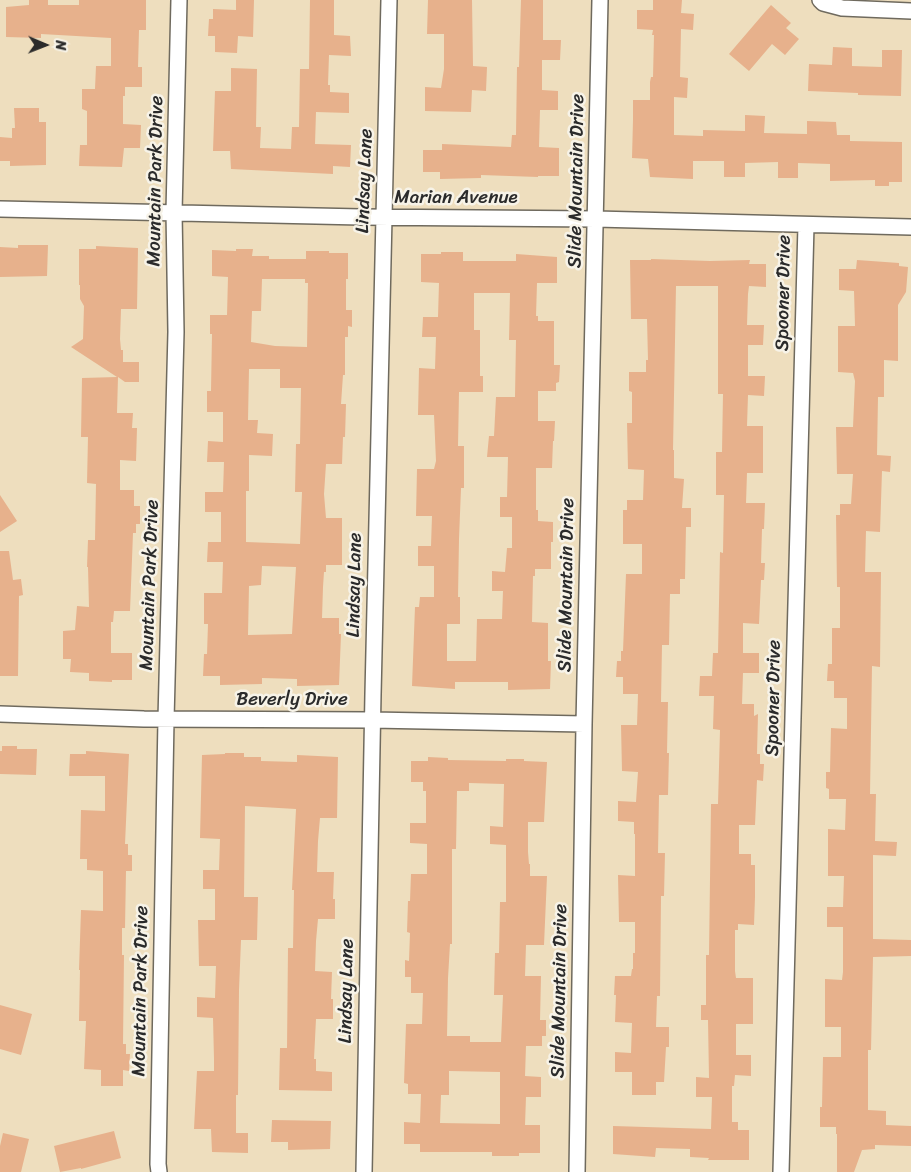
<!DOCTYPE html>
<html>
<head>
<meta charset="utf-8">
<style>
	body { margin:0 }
	#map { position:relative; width:911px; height:1172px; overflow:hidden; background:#eedebe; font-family:Sriracha,sans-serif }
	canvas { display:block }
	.north { position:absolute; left:20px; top:20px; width:50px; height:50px; -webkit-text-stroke:4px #f7f3e8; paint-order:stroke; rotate:91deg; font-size:14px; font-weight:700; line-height:20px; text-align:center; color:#2b2b2b }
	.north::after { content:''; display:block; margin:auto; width:18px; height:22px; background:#2b2b2b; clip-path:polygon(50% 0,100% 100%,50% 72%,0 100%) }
</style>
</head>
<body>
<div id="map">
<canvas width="911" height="1172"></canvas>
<div class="north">N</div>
</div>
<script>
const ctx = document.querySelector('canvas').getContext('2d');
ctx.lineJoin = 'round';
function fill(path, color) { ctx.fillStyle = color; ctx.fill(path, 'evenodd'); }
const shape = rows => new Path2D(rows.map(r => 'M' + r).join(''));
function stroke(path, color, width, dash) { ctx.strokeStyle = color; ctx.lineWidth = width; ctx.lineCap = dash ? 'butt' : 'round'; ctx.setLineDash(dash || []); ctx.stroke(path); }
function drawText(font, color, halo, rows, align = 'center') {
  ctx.font = font + ' Sriracha,sans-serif'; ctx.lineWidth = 5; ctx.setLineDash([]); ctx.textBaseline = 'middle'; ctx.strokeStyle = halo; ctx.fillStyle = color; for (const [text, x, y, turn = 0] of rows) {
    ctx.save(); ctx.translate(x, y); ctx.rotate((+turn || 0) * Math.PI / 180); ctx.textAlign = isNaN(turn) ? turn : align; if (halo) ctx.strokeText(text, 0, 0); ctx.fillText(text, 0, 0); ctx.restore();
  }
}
fill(shape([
	[29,0,48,0,48,5,79,5,79,0,146,0,146,30,139,30,138,67,142,67,142,87,125,87,125,96,123,96,123,124,141,125,140,148,124,148,122,167,79,166,80,145,87,145,87,111,82,109,82,89,95,89,96,66,111,66,111,38,41,34,41,38,6,37,6,7,29,5],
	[236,0,254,0,253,37,238,36,237,53,215,52,215,36,208,36,209,19,213,19,213,9,236,10],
	[310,0,334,0,334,35,350,36,351,56,329,55,328,85,330,85,330,92,349,93,349,113,316,112,315,144,351,145,350,167,333,166,333,174,231,169,230,151,213,151,215,91,231,91,231,68,257,69,256,127,261,127,260,148,291,149,292,127,299,127,300,69,309,69],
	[428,0,472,0,473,66,487,67,486,91,472,90,471,112,425,111,425,87,441,88,444,69,444,34,427,34],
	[521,0,543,0,543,40,561,40,560,60,542,60,542,90,558,91,558,110,540,110,539,147,559,148,559,176,538,176,538,177,481,175,481,178,440,179,440,172,423,172,423,150,442,150,442,144,511,147,512,135,516,135,517,67,519,67],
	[653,0,682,0,681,13,694,14,693,30,681,29,680,77,688,78,687,98,674,97,674,135,703,136,703,130,745,131,745,115,765,116,764,133,807,134,807,121,836,122,837,135,850,135,850,141,902,142,902,182,889,182,889,186,875,186,875,180,830,181,830,164,798,163,798,178,778,178,778,162,745,163,745,177,724,177,724,161,693,161,693,179,650,177,648,159,632,158,633,120,633,100,650,100,650,82,651,77,653,77,654,35,652,35,653,30,637,29,637,10,653,10],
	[771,5,791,23,786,28,799,39,785,55,772,44,749,71,729,54],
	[833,47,852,48,852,66,882,67,882,50,902,50,901,96,858,95,858,93,808,91,809,64,832,65],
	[14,108,39,108,39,122,46,122,46,165,10,166,10,161,0,161,0,137,12,138,12,128,15,128],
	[18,245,48,245,47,276,0,277,0,247,18,248],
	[96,246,138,248,137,309,121,309,120,339,121,350,123,350,123,362,139,362,139,382,125,382,118,377,117,413,133,413,132,428,137,428,136,461,120,460,120,490,134,490,134,506,140,506,140,524,136,524,136,533,133,533,130,611,114,611,113,622,111,622,111,653,132,653,132,680,112,680,112,682,89,681,89,673,70,672,71,659,63,659,63,631,75,630,77,606,89,607,88,567,87,567,88,540,95,540,96,484,87,483,88,437,81,437,82,378,117,377,71,347,83,339,84,306,80,299,80,285,79,285,79,249,96,249],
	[236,249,253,249,252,256,269,256,269,259,306,259,306,251,329,251,329,253,348,253,348,279,346,279,346,310,352,310,352,327,348,326,348,337,345,337,345,375,343,375,341,404,346,404,345,437,343,437,342,464,326,464,324,494,326,518,342,518,342,565,326,565,326,572,324,572,323,587,322,618,339,618,339,634,341,634,339,685,297,686,297,679,262,678,262,684,220,685,220,676,203,676,204,654,207,654,208,624,204,624,204,593,222,593,223,562,207,562,208,542,221,542,221,512,205,512,205,492,223,492,224,462,207,462,208,441,223,442,223,412,207,412,207,391,211,391,212,334,210,334,210,315,227,315,228,277,212,276,212,250,236,251],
	[262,279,305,279,305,283,308,283,307,347,275,346,251,342,252,311,261,311],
	[249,369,280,369,280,388,301,388,300,444,296,444,295,492,302,492,300,544,246,542,246,491,249,491,249,455,272,456,273,434,257,433,258,420,248,420],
	[262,566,296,567,292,634,248,635,249,586,261,585],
	[441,252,463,252,463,261,516,261,516,254,557,257,557,283,537,283,536,316,538,316,538,321,554,321,554,365,560,365,559,382,556,383,556,391,538,391,538,421,555,421,554,441,553,441,552,468,536,468,536,510,538,510,538,521,553,522,553,542,551,542,551,569,535,569,535,576,533,576,532,622,548,623,548,661,551,661,550,689,508,690,508,682,455,682,455,689,412,686,415,607,419,607,420,597,434,597,434,566,418,566,418,546,431,546,432,516,416,516,417,469,434,469,436,461,434,415,418,415,419,368,435,369,436,337,422,337,423,317,438,317,439,283,421,282,421,254,441,254],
	[474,293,510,293,509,340,516,340,515,397,496,397,494,436,489,436,487,457,508,457,507,497,500,497,500,517,512,517,512,548,507,548,505,572,492,571,492,591,503,591,502,619,477,619,476,661,447,661,447,624,460,624,460,597,458,597,459,539,461,488,464,488,464,446,458,446,459,392,483,392,483,376,480,376,480,330,474,330],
	[651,259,710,261,750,260,749,264,766,264,766,287,749,286,748,294,747,325,764,325,763,345,748,345,748,376,765,376,764,396,748,395,747,426,763,426,763,473,747,473,746,503,765,503,764,529,762,529,761,563,765,563,764,580,761,580,759,624,743,623,743,653,759,653,759,673,743,673,742,704,754,704,754,716,758,714,757,754,760,754,760,764,764,764,763,781,757,780,755,825,739,825,739,854,751,854,751,865,755,865,755,897,754,925,738,924,738,930,735,930,735,971,736,978,753,978,753,1024,736,1024,736,1055,751,1055,751,1076,735,1075,734,1086,732,1086,732,1122,738,1122,738,1130,749,1130,749,1160,708,1160,709,1158,690,1157,690,1149,656,1148,655,1157,613,1154,613,1126,711,1129,712,1097,696,1097,696,1077,709,1078,708,1020,701,1020,701,1005,706,1005,706,955,709,955,711,804,718,804,720,730,713,729,714,696,699,696,700,676,712,676,713,653,718,653,720,552,723,553,724,495,716,495,716,452,722,452,723,394,718,394,718,286,676,286,673,450,674,450,674,478,684,479,682,508,691,508,691,527,686,527,685,579,680,579,680,594,670,594,669,645,662,645,661,702,668,702,667,753,669,753,668,795,659,795,658,853,665,853,664,896,661,896,660,996,657,996,656,1027,669,1027,669,1047,666,1047,664,1082,656,1082,656,1095,632,1095,632,1072,615,1072,615,1052,631,1053,632,1023,615,1022,616,995,614,995,615,976,631,976,632,969,633,969,633,953,635,953,635,922,619,922,618,875,635,876,635,834,634,834,634,822,618,821,618,801,636,802,638,772,622,771,621,725,637,725,638,694,623,694,623,677,616,677,617,661,621,661,621,651,623,651,626,574,642,574,642,544,623,544,623,510,627,510,627,500,643,500,644,470,628,469,627,423,632,423,632,392,629,391,629,372,646,372,646,360,648,360,647,319,631,319,630,260,651,260],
	[857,260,899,263,899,266,908,267,906,292,898,305,898,361,884,360,884,397,878,397,877,455,891,456,890,472,882,471,880,532,866,531,865,572,881,572,880,667,872,666,870,794,876,794,875,841,897,842,896,856,873,855,873,939,911,940,911,956,873,957,871,1050,868,1050,868,1110,886,1111,886,1125,911,1126,911,1146,875,1145,875,1149,862,1150,854,1172,837,1172,837,1134,836,1134,836,1127,820,1127,820,1107,822,1107,823,1057,841,1057,841,1027,825,1027,825,979,842,980,843,972,843,927,827,927,827,907,843,907,844,876,828,876,828,829,845,830,846,799,829,799,829,789,826,788,826,772,830,772,831,728,847,729,847,698,834,698,834,681,827,681,828,664,832,664,832,628,840,628,840,587,837,587,836,515,840,515,840,504,851,504,853,474,837,474,836,427,853,427,855,381,853,373,838,372,838,326,855,326,854,291,839,290,839,269,856,269],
	[0,495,17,521,0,532],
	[0,551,9,551,13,580,21,579,23,595,19,596,18,676,0,676],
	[2,746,17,746,17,749,37,749,36,775,0,774,0,751,2,751],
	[86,751,129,754,125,844,128,844,128,855,132,855,132,871,126,871,125,928,122,928,122,955,124,955,123,1044,126,1044,126,1054,130,1054,129,1071,123,1070,123,1086,101,1086,101,1070,84,1069,86,1021,79,1021,80,970,79,970,81,910,103,911,103,871,87,870,87,859,80,859,81,810,105,811,105,776,69,776,70,754,86,754],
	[225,753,244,753,244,757,261,757,261,761,297,762,297,755,338,757,337,818,320,818,318,841,317,872,334,872,333,899,335,899,335,919,318,919,316,941,315,971,332,972,331,999,333,999,333,1019,316,1019,314,1059,316,1059,316,1071,332,1072,332,1091,279,1090,280,1048,287,1048,288,948,293,948,294,890,292,890,296,809,245,806,244,897,258,897,257,940,241,940,239,990,238,1095,236,1095,236,1133,248,1133,248,1153,212,1152,211,1129,194,1129,197,1071,214,1071,214,1059,213,1018,197,1017,197,997,215,998,216,966,199,966,198,920,215,920,215,889,203,889,203,870,219,870,220,839,200,838,202,755,225,754],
	[428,757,448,758,448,760,506,761,506,759,524,759,524,761,547,762,544,822,528,822,528,852,529,864,530,864,530,876,547,876,544,945,526,945,525,976,541,976,540,1020,546,1020,546,1036,542,1036,542,1046,526,1046,525,1076,541,1077,541,1097,526,1097,525,1125,540,1125,540,1153,519,1153,519,1156,492,1156,492,1152,420,1152,420,1144,404,1144,404,1122,420,1123,421,1094,408,1094,408,1084,404,1083,406,1024,422,1024,423,993,411,993,411,977,405,977,405,960,409,961,410,933,407,932,408,901,410,901,411,874,427,874,427,844,410,843,410,823,426,823,426,791,423,791,423,782,411,782,411,761,428,761],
	[469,783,504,784,503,827,490,826,490,844,506,845,506,902,500,902,499,953,495,953,494,995,503,995,501,1042,470,1042,470,1036,447,1036,448,978,450,944,452,944,452,849,456,849,457,791,469,791],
	[449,1071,500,1072,500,1124,440,1123,441,1095,449,1095],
	[0,1005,32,1014,21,1055,0,1049],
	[272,1120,331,1121,330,1149,288,1150,288,1142,271,1142],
	[114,1131,121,1158,81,1169,81,1168,60,1172,54,1146],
	[3,1133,29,1139,21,1172,0,1172,0,1146]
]), '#e7b18c');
const minor = shape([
	[820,0,823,3,842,8,911,11],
	[0,209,361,217,596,219,911,227],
	[0,714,144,719,372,720,584,724],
	[159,1172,158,1164,166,719,176,332,174,212,179,0],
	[364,1172,373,694,389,0],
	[577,1172,584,724,600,0],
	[781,1172,806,225]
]);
stroke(minor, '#6f6a5e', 18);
stroke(minor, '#fff', 15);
drawText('19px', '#2b2b2b', '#f7f3e8', [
	["Mountain Park Drive",156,181,-89],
	["Lindsay Lane",365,181,-88],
	["Slide Mountain Drive",577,181,-89],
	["Marian Avenue",456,198],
	["Spooner Drive",784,293,-89],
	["Mountain Park Drive",150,585,-88],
	["Lindsay Lane",355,585,-89],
	["Slide Mountain Drive",567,585,-89],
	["Spooner Drive",774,698,-89],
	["Beverly Drive",292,700],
	["Mountain Park Drive",141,991,-89],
	["Lindsay Lane",347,991,-89],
	["Slide Mountain Drive",560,991,-89]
]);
</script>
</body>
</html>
